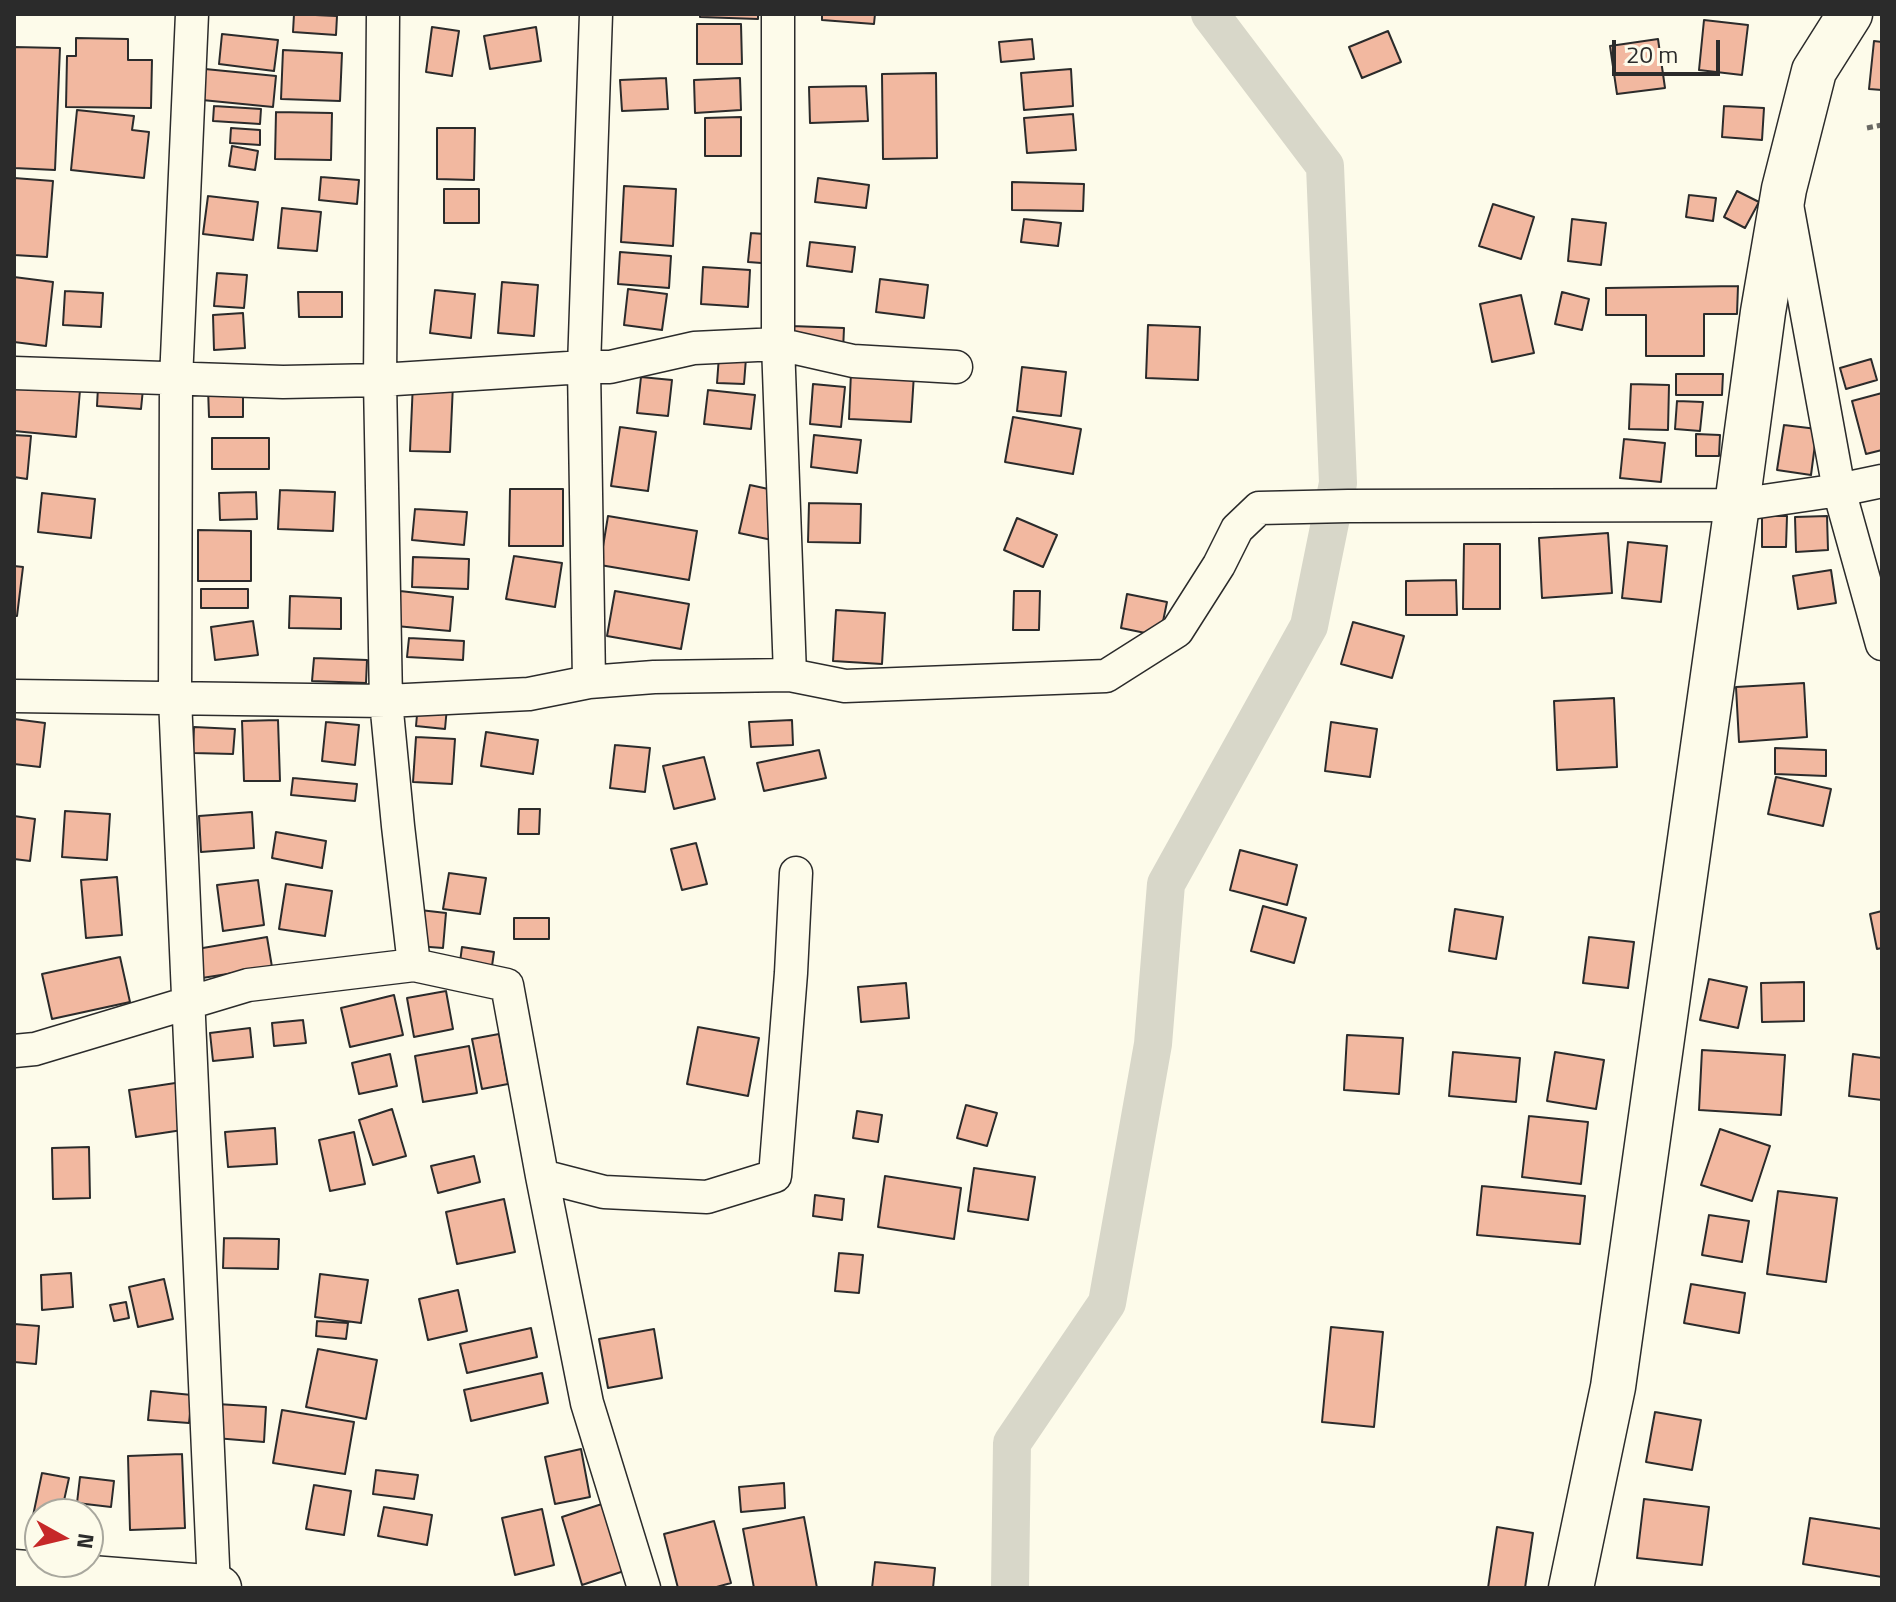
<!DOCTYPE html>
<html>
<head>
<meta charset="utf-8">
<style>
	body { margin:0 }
	#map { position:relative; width:1896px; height:1602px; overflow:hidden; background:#fdfbea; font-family:"Titillium Web",sans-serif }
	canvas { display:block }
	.frame { position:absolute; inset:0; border:16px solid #2b2b2b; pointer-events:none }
	.north { position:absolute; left:24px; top:1498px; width:80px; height:80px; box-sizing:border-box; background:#fdfbea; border:2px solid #a9a89e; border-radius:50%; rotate:98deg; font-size:22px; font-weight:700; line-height:32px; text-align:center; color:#2b2b2b }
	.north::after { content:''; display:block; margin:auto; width:28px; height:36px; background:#c62828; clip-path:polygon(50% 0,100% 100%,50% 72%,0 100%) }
	.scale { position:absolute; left:1612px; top:40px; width:108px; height:36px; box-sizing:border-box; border:4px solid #2b2b2b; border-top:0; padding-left:10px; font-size:24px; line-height:28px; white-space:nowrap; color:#2b2b2b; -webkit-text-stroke:6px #fdfbea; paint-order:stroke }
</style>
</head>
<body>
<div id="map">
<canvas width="1896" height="1602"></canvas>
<div class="frame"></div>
<div class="north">N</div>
<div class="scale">20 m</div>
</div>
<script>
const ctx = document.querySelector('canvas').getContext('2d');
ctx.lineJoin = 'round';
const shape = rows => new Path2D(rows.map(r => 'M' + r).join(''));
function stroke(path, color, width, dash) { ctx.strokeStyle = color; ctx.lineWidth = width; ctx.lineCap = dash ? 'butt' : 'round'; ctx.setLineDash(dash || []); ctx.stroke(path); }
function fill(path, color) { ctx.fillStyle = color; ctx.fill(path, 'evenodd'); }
stroke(shape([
	[1010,1588,1012,1443,1107,1303,1153,1044,1166,884,1309,626,1338,483,1325,166,1210,14]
]), '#d8d7c9', 38);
const building = shape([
	[294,14,337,16,336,35,293,32,294,14],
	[700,14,758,14,758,19,700,17,700,14],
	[822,14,875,14,874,24,822,20,822,14],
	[1704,20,1748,25,1742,75,1699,70,1704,20],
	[697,24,741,24,742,64,697,64,697,24],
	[432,27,459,31,452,76,426,72,432,27],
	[536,27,541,61,490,69,484,36,536,27],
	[1388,31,1401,62,1362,78,1349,47,1388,31],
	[222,34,278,40,274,71,219,64,222,34],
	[76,38,128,39,128,60,152,60,151,108,66,107,67,56,76,56,76,38],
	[1032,39,1034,59,1001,62,999,42,1032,39],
	[1658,39,1665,88,1617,94,1610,46,1658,39],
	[1874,41,1882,42,1882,90,1869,89,1874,41],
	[14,47,60,48,55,170,14,168,14,47],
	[283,50,342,53,340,101,281,99,283,50],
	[195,68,276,76,273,107,192,99,195,68],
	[1071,69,1073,106,1024,110,1021,73,1071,69],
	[936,73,937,158,883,159,882,74,936,73],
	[666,78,668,109,622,111,620,80,666,78],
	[740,78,741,110,695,113,694,80,740,78],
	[866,86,868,121,810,123,809,87,866,86],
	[214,106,261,109,260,124,213,121,214,106],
	[1724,106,1764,108,1762,140,1722,137,1724,106],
	[77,110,134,116,132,130,149,132,144,178,71,170,77,110],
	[276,112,332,113,331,160,275,159,276,112],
	[1073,114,1076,150,1027,153,1024,118,1073,114],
	[741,117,741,156,705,156,705,118,741,117],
	[231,128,260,130,260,145,230,143,231,128],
	[437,128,475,128,474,180,437,179,437,128],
	[232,146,258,151,255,170,229,166,232,146],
	[321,177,359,180,357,204,319,200,321,177],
	[14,178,53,181,47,257,14,255,14,178],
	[818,178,869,185,866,208,815,202,818,178],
	[1012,182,1084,184,1083,211,1012,210,1012,182],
	[624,186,676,189,673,246,621,242,624,186],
	[444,189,479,189,479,223,444,223,444,189],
	[1737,191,1759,202,1745,228,1724,217,1737,191],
	[1689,195,1716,198,1713,221,1686,217,1689,195],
	[208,196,258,202,253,240,203,234,208,196],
	[1493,204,1534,217,1521,259,1479,246,1493,204],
	[282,208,321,212,317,251,278,248,282,208],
	[1024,219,1061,223,1058,246,1021,242,1024,219],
	[1572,219,1606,223,1601,265,1568,261,1572,219],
	[751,233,778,235,775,264,748,262,751,233],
	[810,242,855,247,852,272,807,266,810,242],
	[620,252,671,256,669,288,618,284,620,252],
	[703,267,750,270,748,307,701,304,703,267],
	[217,273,247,275,244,308,214,306,217,273],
	[14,277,53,282,46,346,14,342,14,277],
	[880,279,928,285,924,318,876,312,880,279],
	[502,282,538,285,534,336,498,333,502,282],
	[1738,286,1737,314,1704,314,1704,356,1646,356,1646,315,1606,315,1606,288,1738,286],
	[628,289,667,294,662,330,624,325,628,289],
	[435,290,475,294,471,338,430,333,435,290],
	[65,291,103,293,101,327,63,325,65,291],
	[298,292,342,292,342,317,299,317,298,292],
	[1562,292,1589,299,1582,330,1555,324,1562,292],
	[1521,295,1534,353,1492,362,1480,304,1521,295],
	[243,313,245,348,214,350,213,315,243,313],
	[1148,325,1200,327,1198,380,1146,378,1148,325],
	[792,326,844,328,843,351,791,349,792,326],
	[719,356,746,358,744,384,717,383,719,356],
	[1871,359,1877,380,1846,389,1840,368,1871,359],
	[1022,367,1066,372,1061,416,1017,411,1022,367],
	[851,372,914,374,911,422,849,419,851,372],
	[1676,374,1723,374,1722,395,1676,395,1676,374],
	[641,377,672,380,668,416,637,413,641,377],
	[413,382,453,384,450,452,410,451,413,382],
	[14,384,80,390,76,437,14,431,14,384],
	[813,384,845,387,841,427,810,424,813,384],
	[1631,384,1669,385,1668,430,1629,429,1631,384],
	[98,387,143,389,141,409,97,406,98,387],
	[208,388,243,388,243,417,209,417,208,388],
	[708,390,755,395,751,429,704,424,708,390],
	[1882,393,1882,450,1866,454,1852,401,1882,393],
	[1677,401,1703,402,1700,431,1675,429,1677,401],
	[1013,417,1081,429,1073,474,1005,462,1013,417],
	[1784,425,1817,429,1811,475,1777,470,1784,425],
	[620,427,656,432,648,491,611,486,620,427],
	[1696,434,1720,435,1719,456,1696,456,1696,434],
	[14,435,31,436,27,479,14,477,14,435],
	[814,435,861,440,857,473,811,467,814,435],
	[212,438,269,438,269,469,212,469,212,438],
	[1624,439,1665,443,1661,482,1620,478,1624,439],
	[750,485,782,492,772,540,739,533,750,485],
	[510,489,563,489,563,546,509,546,510,489],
	[280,490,335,492,333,531,278,529,280,490],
	[256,492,257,519,220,520,219,493,256,492],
	[42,493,95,499,91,538,38,532,42,493],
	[809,503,861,504,860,543,808,542,809,503],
	[415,509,467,512,464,545,412,540,415,509],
	[608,516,697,531,689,580,600,565,608,516],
	[1762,516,1787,516,1786,547,1762,547,1762,516],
	[1827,516,1828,550,1796,552,1795,517,1827,516],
	[1017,518,1057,535,1043,567,1004,550,1017,518],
	[198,530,251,531,251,581,198,581,198,530],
	[1608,533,1612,593,1542,598,1539,538,1608,533],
	[1628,542,1667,546,1661,602,1622,598,1628,542],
	[1464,544,1500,544,1500,609,1463,609,1464,544],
	[514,556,562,563,555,607,506,599,514,556],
	[413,557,469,559,468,589,412,587,413,557],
	[14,566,23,567,17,616,14,616,14,566],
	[1831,570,1836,603,1798,609,1793,576,1831,570],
	[1456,580,1457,615,1406,615,1406,581,1456,580],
	[201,589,248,589,248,608,201,608,201,589],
	[400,591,453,597,450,631,396,626,400,591],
	[615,591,689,604,681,649,607,636,615,591],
	[1014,591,1040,591,1039,630,1013,630,1014,591],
	[1127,594,1167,602,1160,636,1121,628,1127,594],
	[290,596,341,598,341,629,289,628,290,596],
	[836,610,885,613,882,664,833,661,836,610],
	[253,621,258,655,215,660,211,627,253,621],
	[1353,622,1404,636,1392,678,1341,664,1353,622],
	[409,638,464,641,463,660,407,657,409,638],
	[314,658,367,660,366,683,312,681,314,658],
	[1804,683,1807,737,1739,742,1736,687,1804,683],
	[1614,698,1617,767,1557,770,1554,701,1614,698],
	[418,704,447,707,445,729,416,726,418,704],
	[14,719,45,723,40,767,14,764,14,719],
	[278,720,280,781,244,781,242,721,278,720],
	[792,720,793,745,751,747,749,722,792,720],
	[326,722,359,725,355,765,322,761,326,722],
	[1331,722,1377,729,1370,777,1325,771,1331,722],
	[194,727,235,729,233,754,193,753,194,727],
	[486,732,538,740,533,774,481,766,486,732],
	[416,737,455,739,452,784,413,782,416,737],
	[615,745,650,748,645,792,610,788,615,745],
	[1775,748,1826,750,1826,776,1775,774,1775,748],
	[819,750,826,778,764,791,757,763,819,750],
	[704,757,715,799,674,809,663,766,704,757],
	[1776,777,1831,789,1823,826,1768,814,1776,777],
	[293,778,357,784,355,801,291,795,293,778],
	[519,809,540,809,539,834,518,834,519,809],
	[65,811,110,814,107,860,62,857,65,811],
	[252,812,254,848,201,852,199,816,252,812],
	[14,816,35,819,30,861,14,859,14,816],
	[276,832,326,841,322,868,272,858,276,832],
	[696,843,707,884,682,890,671,849,696,843],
	[1240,850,1297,865,1287,905,1230,890,1240,850],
	[449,873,486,878,480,914,443,909,449,873],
	[117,877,122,935,86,938,81,880,117,877],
	[258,880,264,925,223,931,217,885,258,880],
	[286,884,332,891,325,936,279,929,286,884],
	[1263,906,1306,918,1294,963,1251,951,1263,906],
	[1455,909,1503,917,1496,959,1449,951,1455,909],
	[420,910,446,913,443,948,416,946,420,910],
	[1882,911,1882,948,1877,949,1870,914,1882,911],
	[514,918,549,918,549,939,514,939,514,918],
	[267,937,272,967,202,978,197,949,267,937],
	[1589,937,1634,942,1628,988,1583,983,1589,937],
	[462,947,494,952,492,966,460,962,462,947],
	[120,957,130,1002,52,1019,42,974,120,957],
	[1709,979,1747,987,1738,1028,1700,1020,1709,979],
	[1804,982,1804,1021,1762,1022,1761,983,1804,982],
	[906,983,909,1018,861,1022,858,987,906,983],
	[446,991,453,1029,414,1037,407,998,446,991],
	[394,995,403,1035,350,1047,341,1008,394,995],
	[303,1020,306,1043,274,1046,272,1023,303,1020],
	[698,1027,759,1038,748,1096,687,1084,698,1027],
	[250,1028,253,1057,213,1061,210,1033,250,1028],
	[499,1034,508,1084,482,1089,472,1039,499,1034],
	[1347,1035,1403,1038,1399,1094,1344,1090,1347,1035],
	[469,1046,477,1093,423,1102,415,1056,469,1046],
	[1702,1050,1785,1055,1781,1115,1699,1110,1702,1050],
	[1453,1052,1520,1058,1516,1102,1449,1096,1453,1052],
	[1555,1052,1604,1060,1596,1109,1547,1101,1555,1052],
	[390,1054,397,1086,359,1094,352,1063,390,1054],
	[1853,1054,1882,1058,1882,1100,1849,1096,1853,1054],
	[182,1082,189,1129,136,1137,129,1090,182,1082],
	[966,1105,997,1113,987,1146,957,1138,966,1105],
	[392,1109,406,1156,373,1165,359,1120,392,1109],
	[857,1111,882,1115,878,1142,853,1138,857,1111],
	[1529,1116,1588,1122,1581,1184,1522,1177,1529,1116],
	[275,1128,277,1164,228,1167,225,1132,275,1128],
	[1720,1129,1770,1146,1752,1201,1701,1185,1720,1129],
	[354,1132,365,1184,330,1191,319,1140,354,1132],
	[89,1147,90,1198,53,1199,52,1148,89,1147],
	[474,1156,480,1182,438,1193,431,1166,474,1156],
	[974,1168,1035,1177,1028,1220,968,1211,974,1168],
	[885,1176,961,1188,954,1239,878,1227,885,1176],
	[1482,1186,1585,1196,1580,1244,1477,1235,1482,1186],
	[1778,1191,1837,1198,1826,1282,1767,1274,1778,1191],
	[815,1195,844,1199,842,1220,813,1216,815,1195],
	[504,1199,515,1252,457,1264,446,1212,504,1199],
	[1709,1215,1749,1221,1742,1262,1702,1255,1709,1215],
	[224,1238,279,1239,278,1269,223,1268,224,1238],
	[839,1253,863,1255,859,1293,835,1291,839,1253],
	[71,1273,73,1307,42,1310,41,1275,71,1273],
	[320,1274,368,1280,361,1323,315,1317,320,1274],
	[164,1279,173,1319,138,1327,129,1287,164,1279],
	[1691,1284,1745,1293,1739,1333,1684,1323,1691,1284],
	[458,1290,467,1331,428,1340,419,1299,458,1290],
	[126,1302,129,1318,114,1321,110,1305,126,1302],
	[317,1321,348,1323,346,1339,316,1336,317,1321],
	[14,1324,39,1326,36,1364,14,1362,14,1324],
	[1331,1327,1383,1332,1374,1427,1322,1422,1331,1327],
	[531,1328,537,1357,467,1373,460,1344,531,1328],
	[654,1329,662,1378,608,1388,599,1339,654,1329],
	[318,1349,377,1360,366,1419,306,1407,318,1349],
	[542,1373,548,1403,471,1421,464,1390,542,1373],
	[151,1391,192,1395,189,1423,148,1420,151,1391],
	[217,1404,266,1407,264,1442,215,1438,217,1404],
	[282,1410,354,1422,345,1474,273,1463,282,1410],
	[1655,1412,1701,1420,1692,1470,1646,1462,1655,1412],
	[581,1449,590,1497,555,1504,545,1457,581,1449],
	[182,1454,185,1528,130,1530,128,1456,182,1454],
	[376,1470,418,1475,414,1499,373,1494,376,1470],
	[42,1473,69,1478,61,1514,40,1514,40,1532,30,1530,42,1473],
	[80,1477,114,1481,111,1507,77,1503,80,1477],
	[784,1483,785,1508,741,1512,739,1487,784,1483],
	[314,1485,351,1491,344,1535,306,1529,314,1485],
	[1644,1499,1709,1507,1702,1565,1637,1558,1644,1499],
	[605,1503,627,1570,582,1585,562,1517,605,1503],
	[384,1507,432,1515,427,1545,378,1536,384,1507],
	[542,1509,554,1565,515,1575,502,1518,542,1509],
	[804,1517,817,1588,754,1588,743,1529,804,1517],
	[1810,1518,1882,1529,1882,1577,1803,1564,1810,1518],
	[714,1521,731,1583,713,1588,678,1588,664,1534,714,1521],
	[1497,1527,1533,1533,1525,1588,1488,1588,1497,1527],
	[875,1562,935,1568,933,1588,872,1588,875,1562]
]);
fill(building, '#f2b8a0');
stroke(building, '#2b2b2b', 2);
const street = shape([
	[192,14,176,380,175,699,214,1588],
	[383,14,380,380,386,701,398,826,414,965],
	[778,14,778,344,790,675],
	[1788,210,1839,490,1882,644],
	[14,373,283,382,380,380,584,367,610,367,694,348,778,344,853,361,956,367],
	[589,682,584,367,596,14],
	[14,696,386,701,529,694,589,682,654,677,790,675,845,686,1106,676,1177,631,1219,565,1237,529,1259,508,1348,506,1737,505,1839,490,1882,481],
	[14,1051,35,1049,248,985,414,965,507,985,542,1176,587,1403,644,1588],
	[542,1176,604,1192,707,1197,775,1176,791,973,796,873]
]);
const secondary = shape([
	[14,1572,219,1588],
	[1571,1588,1613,1387,1737,505,1763,312,1784,189,1814,71,1850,14]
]);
stroke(street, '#2b2b2b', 35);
stroke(secondary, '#2b2b2b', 47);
stroke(shape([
	[1867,128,1882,125]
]), '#6a6964', 5, [6, 4]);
stroke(street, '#fdfbea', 32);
stroke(secondary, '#fdfbea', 44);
</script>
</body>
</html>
